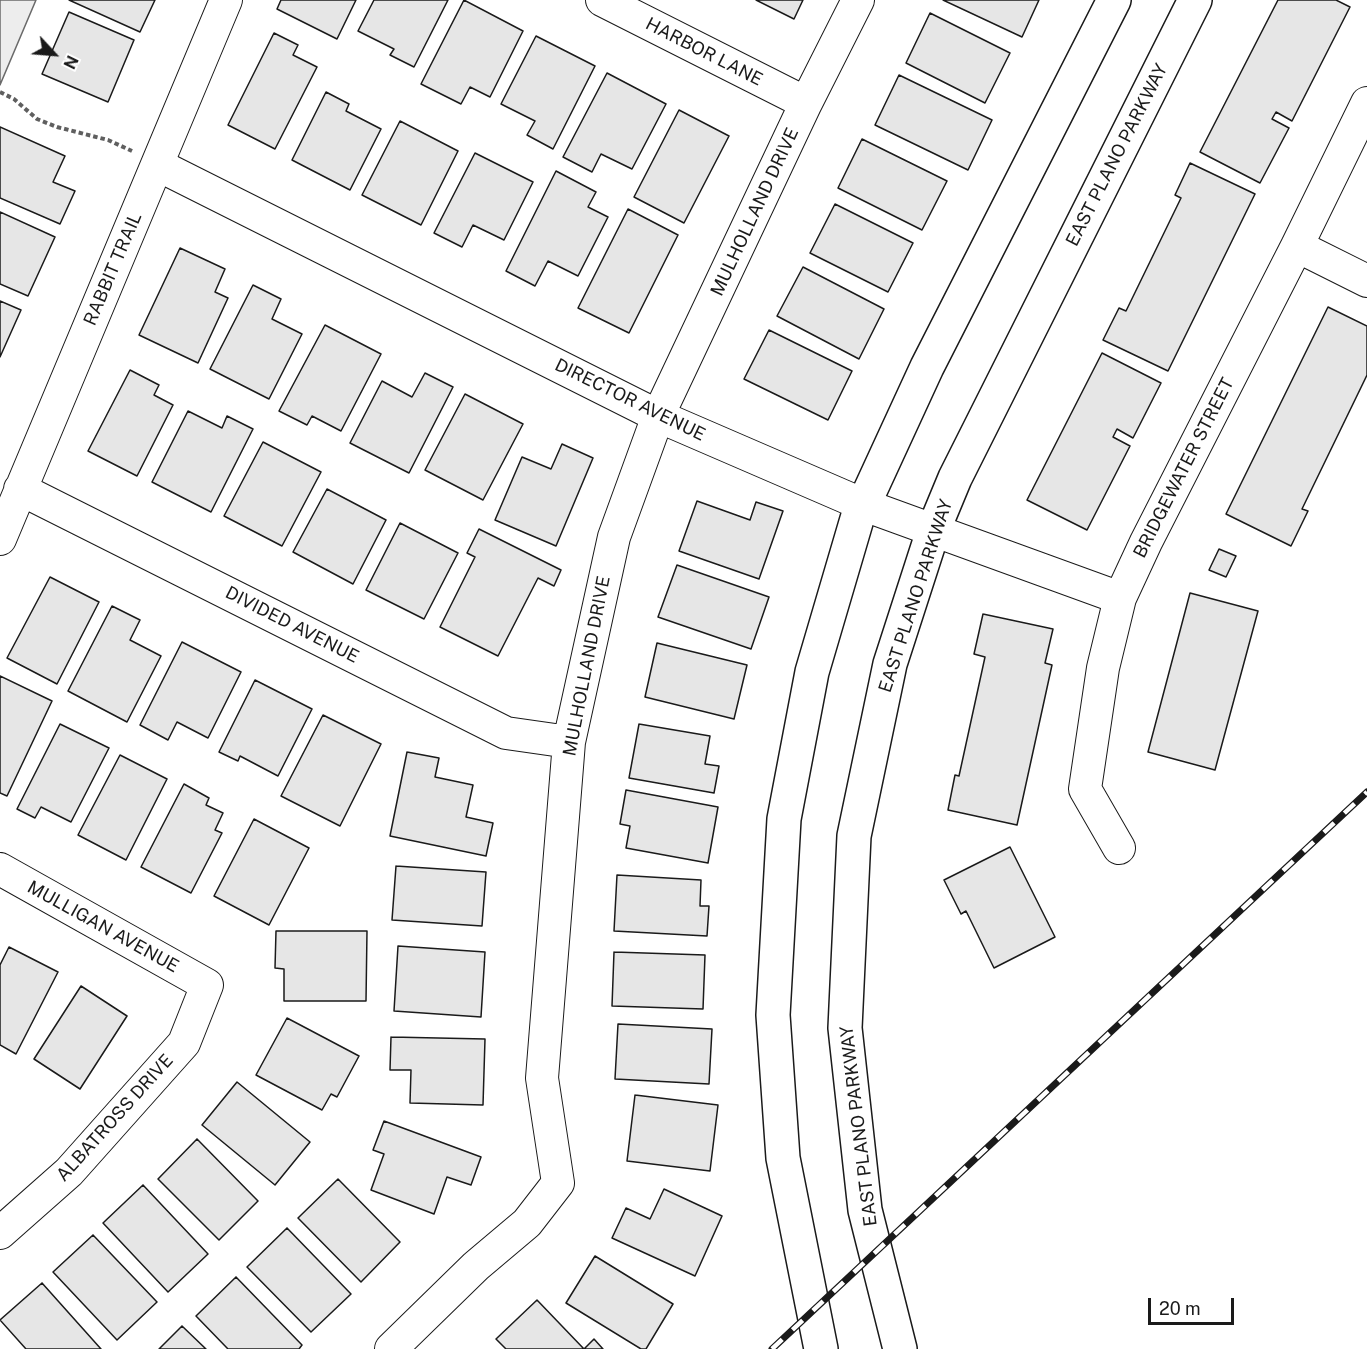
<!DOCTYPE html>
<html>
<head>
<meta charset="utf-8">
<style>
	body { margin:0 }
	#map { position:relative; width:1367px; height:1349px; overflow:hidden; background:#fff; font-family:"Public Sans",sans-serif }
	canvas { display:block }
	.north { position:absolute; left:24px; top:24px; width:60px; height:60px; -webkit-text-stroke:4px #fff; paint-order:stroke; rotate:116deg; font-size:16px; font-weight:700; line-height:24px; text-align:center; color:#1a1a1a }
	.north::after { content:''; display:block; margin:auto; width:21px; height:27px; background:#1a1a1a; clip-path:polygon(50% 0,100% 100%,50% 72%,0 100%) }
	.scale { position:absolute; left:1148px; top:1298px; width:86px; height:27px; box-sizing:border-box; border:3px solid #1a1a1a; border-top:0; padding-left:8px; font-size:18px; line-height:21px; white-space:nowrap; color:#1a1a1a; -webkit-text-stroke:4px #fff; paint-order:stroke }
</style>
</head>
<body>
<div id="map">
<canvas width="1367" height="1349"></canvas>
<div class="north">N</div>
<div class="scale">20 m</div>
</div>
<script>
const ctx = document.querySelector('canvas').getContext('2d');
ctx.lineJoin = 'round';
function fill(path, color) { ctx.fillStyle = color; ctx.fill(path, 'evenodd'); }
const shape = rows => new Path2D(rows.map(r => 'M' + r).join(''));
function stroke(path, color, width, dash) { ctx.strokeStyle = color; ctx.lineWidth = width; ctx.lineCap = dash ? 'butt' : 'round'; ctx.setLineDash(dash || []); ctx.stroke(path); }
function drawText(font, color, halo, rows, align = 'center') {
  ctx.font = font + ' "Public Sans",sans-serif'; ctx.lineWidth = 4.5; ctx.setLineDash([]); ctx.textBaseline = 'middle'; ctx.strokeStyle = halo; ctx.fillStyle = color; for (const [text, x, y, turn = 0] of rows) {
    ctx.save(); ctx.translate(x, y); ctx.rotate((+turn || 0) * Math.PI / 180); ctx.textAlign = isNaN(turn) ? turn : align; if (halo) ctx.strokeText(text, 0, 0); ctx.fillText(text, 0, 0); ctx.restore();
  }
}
const built = shape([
	[0,0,36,0,0,85,0,0]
]);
fill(built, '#ededed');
stroke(built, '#6a6a6a', 1.5);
const building = shape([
	[69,0,155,0,140,32,69,0],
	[281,0,356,0,337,39,277,9,281,0],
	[374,0,448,0,414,67,390,55,394,49,358,31,374,0],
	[464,0,523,31,490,97,470,87,461,104,421,84,464,0],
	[756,0,803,0,794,19,756,0],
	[943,0,1039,0,1022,37,943,0],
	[1278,0,1336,0,1350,7,1292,121,1276,112,1272,119,1289,128,1260,183,1200,152,1278,0],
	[69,12,134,40,108,102,42,74,69,12],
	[930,13,1010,53,985,103,906,63,930,13],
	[274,33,298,45,293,55,317,67,275,149,228,125,274,33],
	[536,36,595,66,553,149,527,135,535,121,501,104,536,36],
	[607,73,666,104,632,169,601,154,592,172,563,157,607,73],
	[899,75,992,120,968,170,875,125,899,75],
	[326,92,349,104,346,111,381,129,350,190,292,160,326,92],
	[679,110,729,136,684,223,634,197,679,110],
	[400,121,458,151,421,225,362,195,400,121],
	[0,127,65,156,53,182,75,191,60,224,0,198,0,127],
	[862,139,947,181,922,230,838,188,862,139],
	[475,153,533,182,504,240,473,225,462,247,434,233,475,153],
	[1190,163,1255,194,1168,371,1103,340,1119,308,1126,311,1181,198,1175,195,1190,163],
	[556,171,596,192,588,207,608,217,578,276,548,261,535,286,506,271,556,171],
	[835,204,913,243,888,292,810,253,835,204],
	[628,209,678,235,629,333,578,308,628,209],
	[0,212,55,237,28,296,0,284,0,212],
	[180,248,225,269,215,292,228,298,198,363,139,335,180,248],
	[803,267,884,309,859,359,777,316,803,267],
	[253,285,281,299,272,319,302,334,269,399,210,369,253,285],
	[0,301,21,310,0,357,0,301],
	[1328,307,1367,326,1367,375,1302,509,1308,511,1291,546,1226,514,1328,307],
	[325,325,381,354,341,431,312,416,307,425,279,411,325,325],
	[769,330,852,371,828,420,744,379,769,330],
	[1102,353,1161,383,1133,438,1117,429,1113,437,1130,446,1087,530,1027,500,1102,353],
	[130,370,159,385,154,395,173,405,137,476,88,451,130,370],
	[425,373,453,387,409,473,350,443,382,381,412,397,425,373],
	[465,394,523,424,483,500,425,470,465,394],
	[188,411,222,428,227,416,253,429,211,512,152,482,188,411],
	[263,442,321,472,282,546,224,516,263,442],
	[562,444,593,458,556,546,495,520,522,457,551,469,562,444],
	[327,489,386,520,353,584,293,552,327,489],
	[697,501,750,520,756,502,783,511,759,579,679,551,697,501],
	[400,523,458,553,424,619,366,590,400,523],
	[479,529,561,570,554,586,538,578,498,656,440,627,475,557,467,553,479,529],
	[1219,549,1236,556,1226,577,1209,570,1219,549],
	[677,565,769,597,751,649,658,617,677,565],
	[50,577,99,602,57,684,7,658,50,577],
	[1190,593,1258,611,1215,770,1148,752,1190,593],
	[112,606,140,620,130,640,161,656,127,722,68,691,112,606],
	[983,614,1053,629,1045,663,1052,665,1017,825,948,810,955,775,959,776,985,657,974,654,983,614],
	[182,642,241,672,208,738,177,722,168,740,140,725,182,642],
	[657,643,747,665,734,719,645,697,657,643],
	[0,676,52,701,7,796,0,793,0,676],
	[255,680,312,709,278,776,240,756,238,761,219,752,255,680],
	[323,715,381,744,340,826,281,796,323,715],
	[60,724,109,748,71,822,41,807,35,818,17,809,60,724],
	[639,724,710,736,705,764,719,766,714,793,629,778,639,724],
	[407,752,439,758,435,777,473,785,466,817,493,823,486,856,390,836,407,752],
	[120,755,167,779,126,860,78,835,120,755],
	[184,784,209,798,206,805,223,813,215,830,222,833,191,893,141,867,184,784],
	[626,790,718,807,708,863,626,848,630,826,620,824,626,790],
	[254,819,309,848,269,925,214,896,254,819],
	[1010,847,1055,937,994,968,966,911,961,914,944,880,1010,847],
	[396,866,486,872,482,926,392,920,396,866],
	[617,875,701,880,700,906,709,906,707,936,614,931,617,875],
	[276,931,367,931,366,1001,284,1001,284,969,275,968,276,931],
	[398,946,485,952,481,1017,394,1011,398,946],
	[9,947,58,972,16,1054,0,1045,0,965,9,947],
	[614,952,705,955,703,1009,612,1006,614,952],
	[81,986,127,1016,80,1089,34,1059,81,986],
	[287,1018,359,1056,337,1097,331,1094,322,1110,256,1075,287,1018],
	[618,1024,712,1029,709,1084,615,1079,618,1024],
	[391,1037,485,1039,483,1105,410,1103,411,1070,390,1070,391,1037],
	[237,1082,310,1142,275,1185,202,1125,237,1082],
	[635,1095,718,1105,710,1171,627,1161,635,1095],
	[384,1121,481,1157,471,1185,447,1177,434,1214,371,1190,384,1154,373,1150,384,1121],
	[197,1139,258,1201,219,1240,158,1179,197,1139],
	[338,1179,400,1242,361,1282,298,1218,338,1179],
	[143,1185,208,1254,168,1292,103,1223,143,1185],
	[664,1189,722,1216,695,1276,612,1238,626,1208,650,1219,664,1189],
	[287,1228,351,1294,311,1332,247,1267,287,1228],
	[93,1235,157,1302,117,1340,53,1272,93,1235],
	[595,1256,673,1304,646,1349,641,1349,566,1303,595,1256],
	[236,1277,302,1345,299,1349,228,1349,196,1316,236,1277],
	[42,1283,101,1349,26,1349,0,1320,42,1283],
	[537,1300,584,1349,594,1339,603,1349,506,1349,496,1339,537,1300],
	[182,1326,206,1349,159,1349,182,1326]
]);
fill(building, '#e6e6e6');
stroke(building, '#1a1a1a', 1.5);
const minor = shape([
	[602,0,806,103],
	[158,165,658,416,864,505,1120,598],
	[1297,246,1367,281],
	[20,489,506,733,569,742],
	[0,539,226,0],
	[1119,848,1085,789,1103,668,1120,598,1146,542,1297,246,1367,103],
	[0,869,207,985,184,1043,69,1172,0,1233],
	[391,1349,476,1266,527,1223,558,1183,542,1078,569,742,614,537,658,416,806,103,858,0]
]);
const major = shape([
	[821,1349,783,1158,773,1015,784,819,812,672,857,519,927,367,1114,0],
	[900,1349,865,1210,845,1028,854,836,890,664,933,531,955,478,1195,0]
]);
stroke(minor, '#1a1a1a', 34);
stroke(major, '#1a1a1a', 36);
stroke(shape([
	[0,92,14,99,37,119,57,127,108,140,132,151]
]), '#5f5f5f', 4, [4.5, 3]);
stroke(minor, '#fff', 32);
stroke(major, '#fff', 33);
const rail = shape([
	[772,1349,1367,792]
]);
stroke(rail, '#1a1a1a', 7);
stroke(rail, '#fff', 4.5, [14]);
drawText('18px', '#1a1a1a', '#fff', [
	["HARBOR LANE",704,52,27],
	["EAST PLANO PARKWAY",1117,155,-63],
	["MULHOLLAND DRIVE",755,212,-65],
	["RABBIT TRAIL",113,269,-67],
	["DIRECTOR AVENUE",630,400,26],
	["BRIDGEWATER STREET",1184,468,-63],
	["EAST PLANO PARKWAY",916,596,-72],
	["DIVIDED AVENUE",292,625,27],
	["MULHOLLAND DRIVE",587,666,-79],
	["MULLIGAN AVENUE",103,927,29],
	["ALBATROSS DRIVE",115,1118,-48],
	["EAST PLANO PARKWAY",859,1126,-97]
]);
</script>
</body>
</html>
